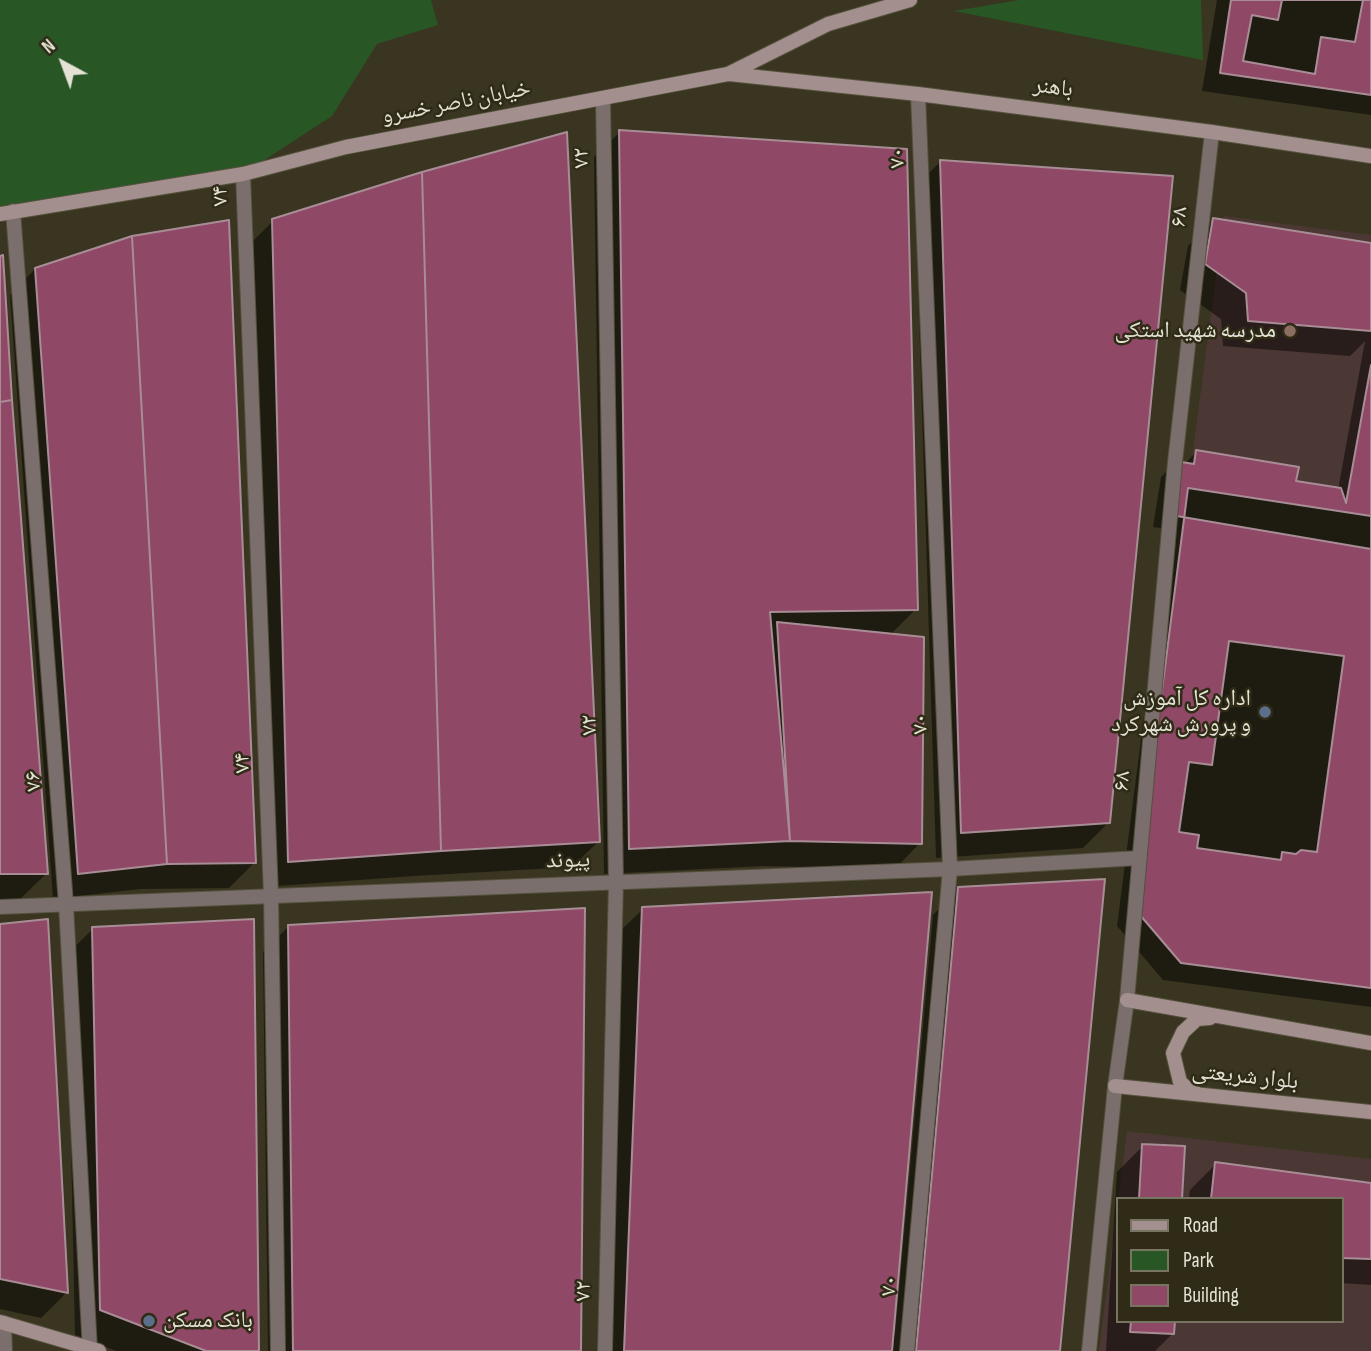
<!DOCTYPE html>
<html>
<head>
<meta charset="utf-8">
<style>
	body { margin:0 }
	#map { position:relative; width:1371px; height:1351px; overflow:hidden; background:#393520; font-family:"Sofia Sans Condensed",sans-serif }
	canvas { display:block }
	.legend { position:absolute; left:1116px; top:1197px; width:228px; height:126px; box-sizing:border-box; background:#2f2b16; border:2px solid #777462; margin:0; padding:9px 12px; list-style:none; font-size:21px; color:#e3e2d5 }
	.legend li { display:flex; align-items:center; gap:14px; height:35px }
	.legend b { width:35px; border:2px solid #777462 }
	.north { position:absolute; left:28px; top:28px; width:70px; height:70px; -webkit-text-stroke:5px #2f2b16; paint-order:stroke; rotate:319deg; font-size:19px; font-weight:700; line-height:28px; text-align:center; color:#e3e2d5 }
	.north::after { content:''; display:block; margin:auto; width:24px; height:32px; background:#e3e2d5; clip-path:polygon(50% 0,100% 100%,50% 72%,0 100%) }
</style>
</head>
<body>
<div id="map">
<canvas width="1371" height="1351"></canvas>
<ul class="legend">
<li><b style="height:9px;background:#a38f8d"></b>Road</li>
<li><b style="height:19px;background:#295625"></b>Park</li>
<li><b style="height:19px;background:#8f4865"></b>Building</li>
</ul>
<div class="north">N</div>
</div>
<script>
const ctx = document.querySelector('canvas').getContext('2d');
ctx.lineJoin = 'round';
function fill(path, color) { ctx.fillStyle = color; ctx.fill(path, 'evenodd'); }
const shape = rows => new Path2D(rows.map(r => 'M' + r).join(''));
function stroke(path, color, width, dash) { ctx.strokeStyle = color; ctx.lineWidth = width; ctx.lineCap = dash ? 'butt' : 'round'; ctx.setLineDash(dash || []); ctx.stroke(path); }
function drawText(font, color, halo, rows, align = 'center') {
  ctx.font = font + ' "Sofia Sans Condensed","Noto Naskh Arabic",sans-serif'; ctx.lineWidth = 5; ctx.setLineDash([]); ctx.textBaseline = 'middle'; ctx.strokeStyle = halo; ctx.fillStyle = color; for (const [text, x, y, turn = 0] of rows) {
    ctx.save(); ctx.translate(x, y); ctx.rotate((+turn || 0) * Math.PI / 180); ctx.textAlign = isNaN(turn) ? turn : align; if (halo) ctx.strokeText(text, 0, 0); ctx.fillText(text, 0, 0); ctx.restore();
  }
}
fill(shape([
	[1224,216,1371,235,1371,516,1188,488],
	[1127,1131,1371,1159,1371,1351,1099,1351,1117,1207,1117,1321,1341,1321,1341,1199,1118,1199]
]), '#4b3733');
fill(shape([
	[0,0,431,0,438,25,377,44,332,116,243,174,0,213],
	[1019,0,1201,0,1203,60,954,11]
]), '#295625');
fill(shape([
	[1217,0,1371,0,1371,115,1202,91],
	[620,132,916,609,890,635,920,843,895,869,763,866,604,874,594,157],
	[940,162,1109,822,1083,848,936,858,915,187],
	[1214,220,1371,244,1371,1007,1163,980,1117,926,1168,529,1153,527,1161,477,1175,463,1184,465,1197,451,1294,482,1338,490,1365,341,1350,356,1223,346,1221,319,1180,290,1188,246],
	[273,221,598,842,572,867,414,876,263,887,247,247],
	[0,258,46,874,20,899,0,899],
	[35,269,254,863,229,888,140,889,53,899,10,295],
	[959,889,1058,1351,600,1351,617,934,643,909,892,1334,895,1334,933,915],
	[0,926,67,1292,41,1318,0,1309],
	[289,926,579,1351,268,1351,263,952],
	[93,929,257,1351,116,1351,75,1335,67,954],
	[1143,1146,1180,1199,1117,1199,1117,1321,1173,1321,1172,1334,1155,1351,1106,1351,1117,1172],
	[1216,1164,1371,1184,1371,1285,1341,1283,1341,1199,1189,1199,1190,1190]
]), '#0007');
const building = shape([
	[1231,0,1371,0,1371,95,1220,73,1231,0],
	[1282,0,1363,0,1355,42,1321,37,1315,74,1243,61,1252,15,1278,20,1282,0],
	[619,130,907,149,918,610,770,612,790,841,629,849,619,130],
	[567,132,600,842,441,851,422,172,567,132],
	[940,160,1173,176,1110,823,961,833,940,160],
	[422,172,441,851,288,862,272,219,422,172],
	[1213,218,1371,243,1371,331,1248,321,1246,293,1205,264,1213,218],
	[229,220,256,863,167,864,132,236,229,220],
	[132,236,167,864,78,874,35,268,132,236],
	[3,255,12,400,0,402,0,256,3,255],
	[1371,365,1371,549,1165,514,1175,461,1194,464,1196,450,1299,467,1296,481,1341,488,1346,503,1371,365],
	[12,400,48,874,0,874,0,402,12,400],
	[1188,488,1371,516,1371,988,1181,963,1134,908,1188,488],
	[777,622,924,637,922,844,790,841,777,622],
	[1229,641,1344,656,1317,852,1301,850,1296,854,1282,852,1281,860,1197,848,1199,835,1179,832,1189,762,1212,765,1229,641],
	[1105,879,1060,1351,916,1351,958,887,1105,879],
	[932,892,892,1351,624,1351,642,907,932,892],
	[585,908,581,1351,293,1351,288,925,585,908],
	[48,919,68,1293,0,1279,0,924,48,919],
	[254,919,259,1351,206,1351,100,1310,92,927,254,919],
	[1142,1144,1185,1146,1182,1199,1139,1199,1142,1144],
	[1215,1162,1371,1183,1371,1259,1341,1258,1341,1199,1211,1199,1215,1162],
	[1131,1321,1175,1321,1174,1334,1130,1332,1131,1321]
]);
fill(building, '#8f4865');
stroke(building, '#a88d96', 2);
const minor = shape([
	[603,98,616,882,605,1351],
	[243,174,271,896,278,1351],
	[13,211,66,904,90,1351],
	[0,907,950,869,1139,858],
	[4,1323,5,1351],
	[907,1351,950,869,918,94],
	[1089,1351,1115,1086,1127,1000,1175,462,1212,132]
]);
const secondary = shape([
	[729,74,918,94,1212,132,1371,156],
	[0,214,243,174,346,147,728,74,828,24,910,0],
	[1127,1000,1371,1043],
	[1115,1086,1371,1112],
	[1196,1093,1190,1091,1180,1082,1173,1053,1183,1032,1197,1019,1210,1018],
	[0,1322,99,1351]
]);
stroke(minor, '#54513d', 16);
stroke(secondary, '#54513d', 16);
stroke(minor, '#7b6f6d', 14);
stroke(secondary, '#a38f8d', 14);
for (const [x, y, r, color] of [
	[1290,331,7,"#8d6e63"],
	[1265,712,7,"#5c6f8a"],
	[149,1321,7,"#5c6f8a"]
]) { const dot = new Path2D(); dot.arc(x, y, r, 0, 2 * Math.PI); ctx.fillStyle = color; ctx.fill(dot); stroke(dot, '#2f2b16', 2.5); }
drawText('23px', '#e3e2d5', '#2f2b16', [
	["باهنر",1053,88,7],
	["خیابان ناصر خسرو",456,103,-11],
	["۷۲",582,158,-91],
	["۷۰",898,158,-92],
	["۷۴",221,196,-92],
	["۶۸",1180,217,-84],
	["۷۰",921,724,-92],
	["۷۲",590,725,-91],
	["۷۴",243,763,-92],
	["۷۶",34,781,-94],
	["۶۸",1123,781,-85],
	["پیوند",568,861,-2],
	["بلوار شریعتی",1245,1077,6],
	["۷۰",890,1286,-85],
	["۷۲",584,1291,-89]
]);
drawText('23px', '#e3e2d5', '#2f2b16', [
	["مدرسه شهید استکی",1276,331],
	["اداره کل آموزش",1251,699],
	["و پرورش شهرکرد",1251,725],
	["بانک مسکن",163,1321,"left"]
], 'right');
</script>
</body>
</html>
